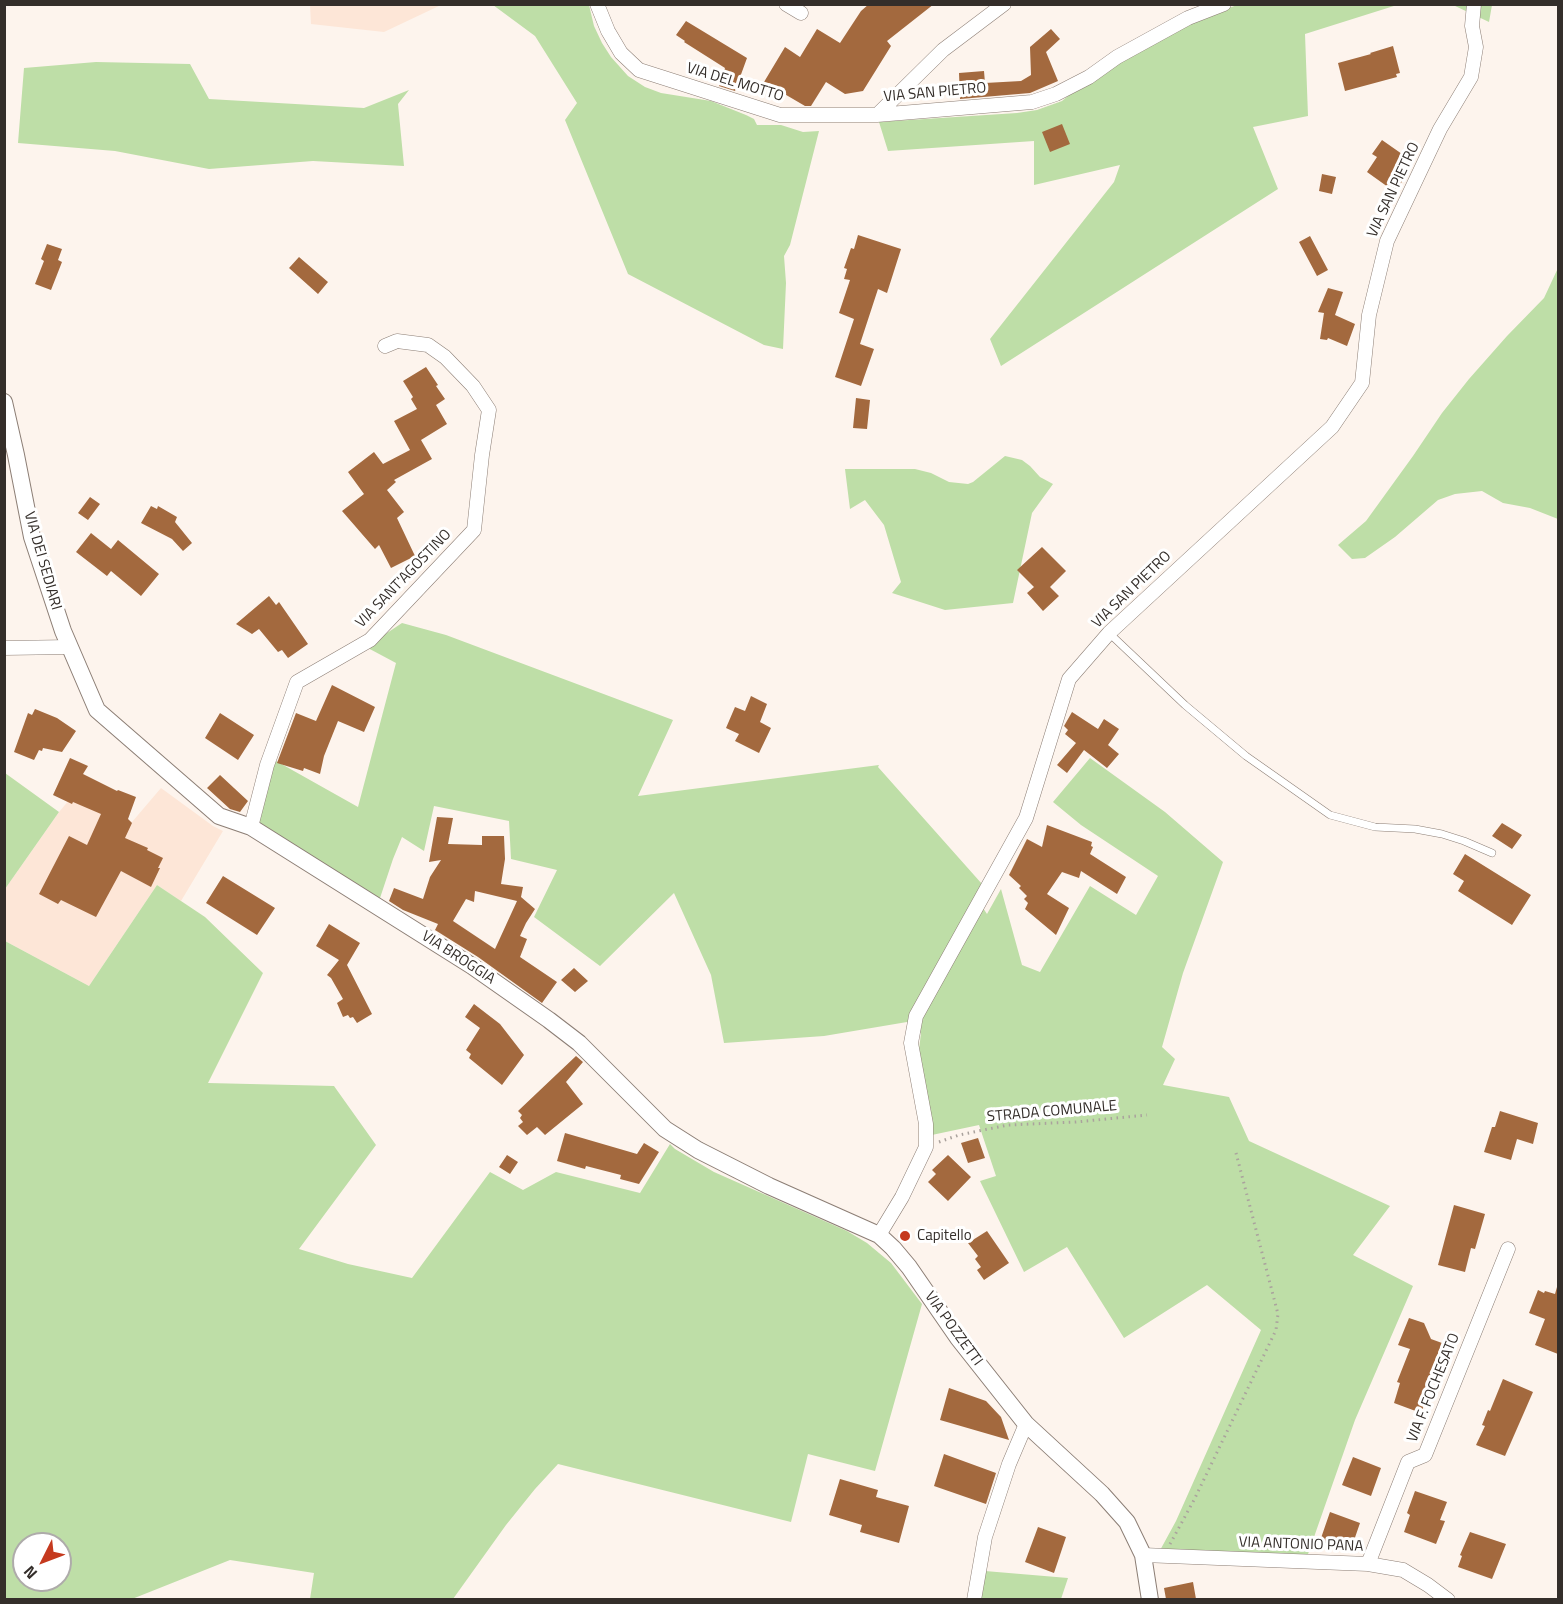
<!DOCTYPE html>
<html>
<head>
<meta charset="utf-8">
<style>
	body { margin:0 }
	#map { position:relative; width:1563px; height:1604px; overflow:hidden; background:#fdf4ed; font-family:"Titillium Web",sans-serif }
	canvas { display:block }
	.frame { position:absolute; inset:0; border:6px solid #342e2a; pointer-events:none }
	.north { position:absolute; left:12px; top:1532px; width:60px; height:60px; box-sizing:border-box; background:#fff; border:2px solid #aeabaa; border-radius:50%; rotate:228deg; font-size:16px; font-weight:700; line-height:24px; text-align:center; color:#342e2a }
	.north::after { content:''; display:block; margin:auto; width:21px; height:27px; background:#c53a1f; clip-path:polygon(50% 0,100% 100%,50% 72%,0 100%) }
</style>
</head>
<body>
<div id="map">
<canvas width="1563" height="1604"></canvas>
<div class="frame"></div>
<div class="north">N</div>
</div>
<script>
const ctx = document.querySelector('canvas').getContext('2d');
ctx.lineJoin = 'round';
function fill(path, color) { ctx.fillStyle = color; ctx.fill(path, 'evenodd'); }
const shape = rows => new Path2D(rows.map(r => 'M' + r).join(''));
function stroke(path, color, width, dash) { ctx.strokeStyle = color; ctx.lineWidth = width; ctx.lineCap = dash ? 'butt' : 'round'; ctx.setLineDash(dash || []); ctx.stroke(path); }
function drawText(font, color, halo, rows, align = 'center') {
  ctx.font = font + ' "Titillium Web",sans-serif'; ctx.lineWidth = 6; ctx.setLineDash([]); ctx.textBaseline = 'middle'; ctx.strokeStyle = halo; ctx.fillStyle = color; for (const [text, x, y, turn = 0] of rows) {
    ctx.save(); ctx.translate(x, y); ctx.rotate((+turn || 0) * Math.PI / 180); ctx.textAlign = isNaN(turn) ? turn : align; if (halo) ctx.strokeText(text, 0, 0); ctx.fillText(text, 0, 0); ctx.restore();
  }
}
fill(shape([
	[310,5,310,4,441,5,384,32,311,24],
	[81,786,132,822,161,788,213,826,223,831,181,901,157,885,89,986,5,941,5,889,59,812]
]), '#fde6d7');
fill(shape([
	[493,5,589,5,594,26,602,43,611,57,628,76,645,87,661,93,711,101,746,115,754,119,757,125,781,125,803,132,819,131,790,245,784,256,786,283,783,349,764,345,628,274,565,120,577,103,535,36],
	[1237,5,1397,5,1305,34,1308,116,1253,127,1278,189,1001,366,990,339,1114,182,1120,165,1034,185,1034,141,888,151,879,122,1017,113,1037,110,1062,101,1081,85,1182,26],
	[1453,5,1492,5,1489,22],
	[96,62,190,64,209,99,364,108,409,90,398,104,404,166,313,161,209,169,115,151,18,143,24,68],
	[1558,268,1558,519,1530,508,1503,503,1482,491,1455,494,1438,500,1395,537,1365,558,1352,559,1338,545,1366,521,1413,456,1442,413,1469,379,1507,336,1544,298],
	[1005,456,1022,460,1030,466,1040,477,1053,484,1032,513,1013,603,945,610,892,593,901,582,884,525,865,500,850,509,845,469,915,469,931,473,949,482,968,484,973,482],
	[402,623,446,635,673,720,638,796,879,765,878,767,990,893,983,908,987,914,1001,889,1022,965,1040,972,1090,886,1136,915,1158,876,1081,825,1053,802,1090,758,1165,812,1223,862,1183,973,1162,1047,1175,1059,1163,1085,1229,1097,1249,1141,1390,1206,1353,1255,1413,1286,1355,1420,1307,1557,1158,1554,1176,1521,1261,1330,1207,1285,1124,1338,1067,1247,1024,1272,980,1181,996,1176,979,1125,927,1136,918,1058,921,1033,915,1027,907,1022,824,1036,724,1043,711,975,674,893,600,966,534,917,557,870,511,859,509,821,434,806,424,851,402,837,393,859,378,904,248,826,269,757,358,807,396,663,366,647],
	[5,773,59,812,5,889],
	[157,885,205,917,263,973,208,1083,334,1086,376,1145,299,1249,348,1264,412,1278,490,1172,523,1190,556,1172,640,1193,670,1144,675,1149,714,1172,847,1231,867,1243,891,1263,922,1304,875,1471,808,1454,791,1522,558,1464,535,1489,506,1525,453,1599,310,1599,314,1573,230,1560,132,1599,5,1599,5,941,89,986],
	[24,1544,60,1544,60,1580,24,1580],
	[985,1571,1068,1578,1061,1599,977,1600]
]), '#bedea7');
fill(shape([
	[869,4,934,4,887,41,891,46,863,91,845,94,826,82,811,106,805,106,764,82,785,47,800,57,817,29,840,43,861,11],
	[686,21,747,58,735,91,719,86,725,68,684,42,685,41,676,35],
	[1051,29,1060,39,1046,52,1058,81,1030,93,960,99,959,73,984,71,985,83,1021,81,1031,75,1030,47],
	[1393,46,1400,73,1396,74,1397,77,1345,91,1338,63,1371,54,1370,53],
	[1062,124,1070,144,1050,152,1042,132],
	[1382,140,1412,161,1400,178,1403,180,1395,192,1367,172,1377,157,1372,154],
	[1322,174,1336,177,1332,194,1319,191],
	[858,235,901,249,887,293,878,289,860,344,874,349,861,386,835,377,854,319,839,313,850,280,844,279,847,269,844,268,851,248,854,249],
	[1310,236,1328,270,1317,276,1299,242],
	[47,244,62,249,58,260,62,262,51,290,35,284,44,261,41,259],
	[299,257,328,282,318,294,289,268],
	[1328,288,1343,292,1335,315,1355,324,1347,346,1328,338,1327,340,1320,339,1324,313,1318,312],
	[426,367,438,385,436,386,445,399,436,405,447,424,421,440,432,459,394,480,396,482,387,490,404,512,397,518,415,556,391,568,379,545,375,549,342,511,364,494,348,472,374,452,383,464,410,450,394,421,417,409,411,399,413,397,403,381],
	[856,398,870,400,867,429,853,428],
	[90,497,100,504,88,520,78,513],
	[151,506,157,509,158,506,177,517,175,522,192,543,183,551,172,539,141,523],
	[91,533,111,549,118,540,159,574,141,596,111,571,107,576,76,552],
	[1042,547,1066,571,1050,587,1059,596,1043,611,1027,593,1034,587,1017,570],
	[269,596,276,605,279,602,308,644,288,658,282,650,278,652,259,629,252,634,236,624],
	[332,685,375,707,364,732,338,721,324,756,320,774,304,768,303,771,277,763,296,713,316,721],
	[751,696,767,704,760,722,771,728,759,753,735,741,739,734,726,728,735,707,745,711],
	[35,709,57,718,76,731,62,752,43,748,42,751,39,750,34,760,14,752,28,713,32,715],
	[1072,712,1098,729,1104,719,1119,729,1108,745,1119,754,1107,768,1084,750,1067,773,1057,765,1076,743,1065,734,1068,730,1064,726],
	[220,713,254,735,238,760,205,738],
	[70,758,88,766,83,774,117,791,118,790,136,797,128,819,132,823,125,838,148,848,147,850,163,858,158,868,160,868,151,887,121,871,96,917,61,900,58,904,39,894,69,836,87,845,101,814,73,802,72,804,53,795],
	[220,775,248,801,240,812,230,809,207,788],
	[437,817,453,818,448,844,482,845,482,836,504,836,505,859,501,884,523,887,521,897,535,909,526,923,520,936,527,939,520,957,557,982,542,1003,478,957,435,930,438,924,403,910,389,901,394,888,423,899,430,877,441,860,429,862],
	[475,891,517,901,495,949,453,921,466,899,474,902],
	[1502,823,1522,835,1512,849,1492,836],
	[1047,825,1092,842,1091,846,1093,847,1090,854,1126,877,1117,894,1081,871,1079,878,1062,872,1047,894,1069,908,1056,935,1025,909,1028,903,1024,899,1027,896,1019,888,1021,886,1009,875,1027,839,1042,847],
	[1465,854,1531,895,1512,925,1458,891,1464,881,1453,874],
	[223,876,275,908,257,935,206,903],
	[329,924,360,943,347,965,372,1014,357,1023,353,1017,350,1018,348,1015,343,1017,337,1003,343,999,331,978,327,975,339,960,316,946],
	[574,968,588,981,575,992,561,980],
	[474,1004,500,1024,524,1055,502,1085,469,1058,471,1054,466,1050,480,1028,465,1017],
	[576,1056,583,1062,566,1082,583,1104,545,1135,537,1127,527,1135,518,1126,523,1122,520,1118,522,1115,518,1111],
	[1500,1111,1538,1123,1533,1144,1517,1139,1511,1160,1484,1152,1492,1127,1495,1127],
	[565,1133,637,1154,644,1143,659,1152,639,1184,620,1179,621,1175,586,1166,585,1169,557,1161],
	[978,1138,985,1158,968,1163,961,1143],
	[507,1155,518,1162,510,1174,499,1167],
	[948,1155,971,1177,948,1201,928,1182,936,1174,932,1170],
	[1454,1205,1485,1214,1475,1249,1471,1248,1465,1272,1438,1265],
	[987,1231,1009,1263,984,1280,977,1270,981,1267,975,1259,978,1256,968,1243],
	[1557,1287,1558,1287,1558,1354,1535,1345,1545,1319,1529,1313,1538,1290,1544,1293,1545,1291,1555,1294],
	[1409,1318,1424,1323,1431,1339,1442,1343,1433,1366,1438,1367,1421,1413,1394,1403,1400,1383,1397,1382,1410,1349,1398,1345],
	[1503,1379,1533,1392,1505,1456,1476,1445,1485,1426,1482,1425,1488,1410,1490,1411],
	[949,1388,986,1401,1001,1417,1009,1440,940,1420],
	[944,1454,996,1473,986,1504,934,1486],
	[1353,1457,1381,1468,1371,1496,1342,1485],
	[840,1479,878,1490,876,1497,909,1506,899,1543,860,1532,862,1525,829,1515],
	[1415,1491,1447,1502,1440,1520,1445,1521,1436,1544,1404,1532,1410,1515,1407,1513],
	[1330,1512,1360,1523,1350,1552,1320,1541],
	[1038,1527,1066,1537,1054,1573,1025,1562],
	[1470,1532,1506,1544,1492,1579,1458,1567,1462,1556,1460,1555],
	[1193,1582,1196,1599,1166,1599,1164,1588]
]), '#a3693e');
const service = shape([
	[1109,633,1185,705,1246,756,1330,815,1375,827,1415,829,1442,834,1464,841,1492,853]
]);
const minor = shape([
	[597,4,608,31,621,53,639,70,780,115,877,115,1032,102,1056,94,1089,77,1117,57,1188,18,1224,4],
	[786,4,801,13],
	[877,115,943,50,1004,4],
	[4,648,70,647],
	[251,827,267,765,297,682,370,640,474,530,482,455,489,410,473,386,445,357,428,345,397,341,385,346],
	[879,1235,902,1197,926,1147,926,1124,911,1043,916,1016,1026,818,1069,679,1109,633,1332,427,1362,383,1369,315,1387,241,1440,129,1471,77,1476,47,1472,26,1474,4],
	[1143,1555,1368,1564,1403,1570,1428,1585,1448,1600],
	[1368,1564,1408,1462,1425,1455,1508,1249],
	[974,1600,985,1537,1009,1464,1026,1424]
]);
const tertiary = shape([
	[4,402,16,455,32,537,63,631,97,710,219,816,251,827,472,966,549,1020,579,1043,665,1129,698,1150,769,1186,879,1235,893,1248,909,1267,958,1338,1026,1424,1102,1494,1127,1522,1143,1555,1150,1600]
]);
stroke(service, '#8c7e75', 8);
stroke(minor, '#8c7e75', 15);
stroke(tertiary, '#8c7e75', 18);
stroke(shape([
	[939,1142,959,1135,1008,1125,1076,1122,1147,1115],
	[1170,1544,1194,1500,1276,1330,1278,1314,1236,1153]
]), '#aaa29d', 3, [1.5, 4.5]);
stroke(service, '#fff', 7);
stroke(minor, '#fff', 14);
stroke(tertiary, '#fff', 16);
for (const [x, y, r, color] of [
	[905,1236,6,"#c53a1f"]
]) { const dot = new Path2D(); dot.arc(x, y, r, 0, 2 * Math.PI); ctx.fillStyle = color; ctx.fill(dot); stroke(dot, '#fff', 2); }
drawText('15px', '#342e2a', '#fff', [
	["VIA DEL MOTTO",735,83,17],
	["VIA SAN PIETRO",935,93,-5],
	["VIA SAN PIETRO",1394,190,-65],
	["VIA DEI SEDIARI",42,561,74],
	["VIA SANT'AGOSTINO",404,579,-46],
	["VIA SAN PIETRO",1132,590,-44],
	["VIA BROGGIA",458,958,33],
	["STRADA COMUNALE",1052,1112,-5],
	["VIA POZZETTI",953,1329,54],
	["VIA F. FOCHESATO",1434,1388,-68],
	["VIA ANTONIO PANA",1301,1545,2]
]);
drawText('15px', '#342e2a', '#fff', [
	["Capitello",917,1236]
], 'left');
</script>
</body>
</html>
